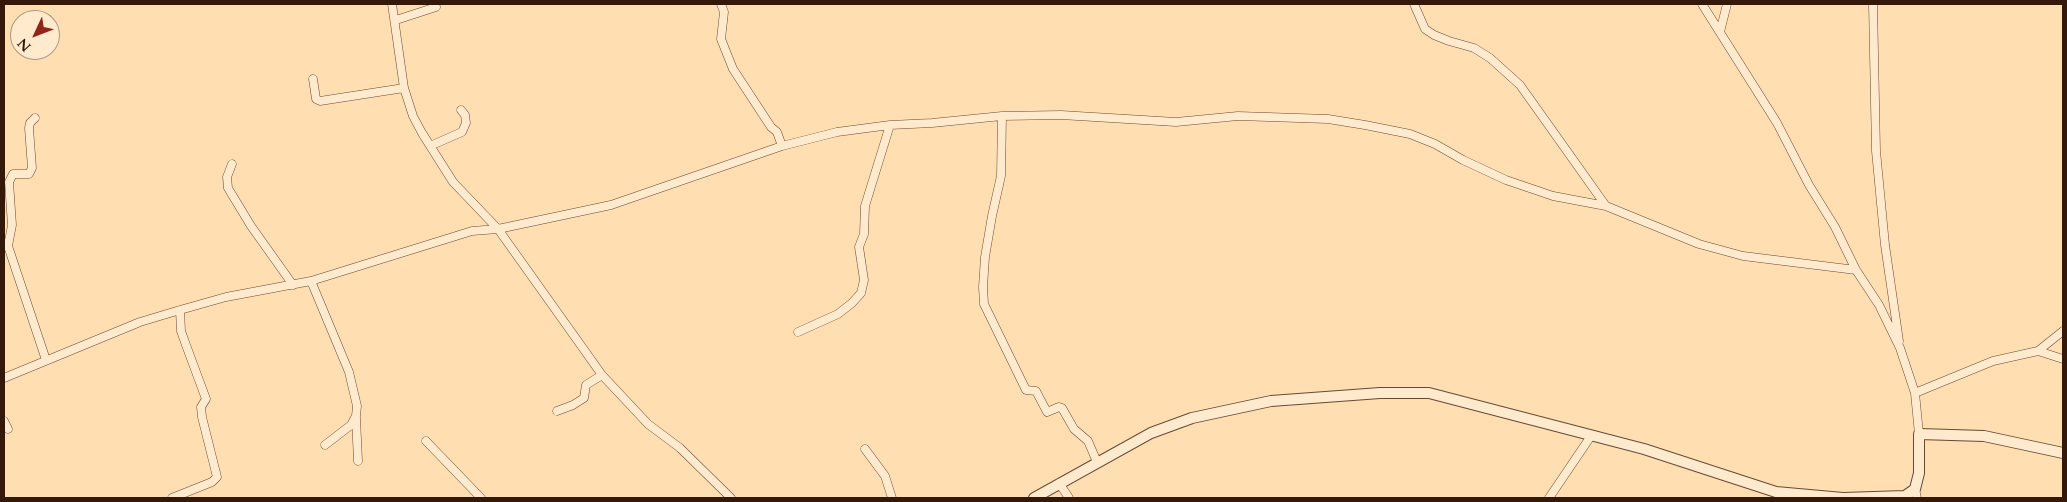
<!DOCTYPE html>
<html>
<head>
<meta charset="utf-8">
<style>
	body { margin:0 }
	#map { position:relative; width:2067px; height:502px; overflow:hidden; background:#ffdeb2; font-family:Cardo,serif }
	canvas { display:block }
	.frame { position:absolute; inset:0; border:5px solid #34190b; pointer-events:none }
	.north { position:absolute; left:10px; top:10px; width:50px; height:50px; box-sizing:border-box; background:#ffeacd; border:1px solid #ae967f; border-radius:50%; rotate:227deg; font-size:14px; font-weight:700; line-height:20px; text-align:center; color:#34190b }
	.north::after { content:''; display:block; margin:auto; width:18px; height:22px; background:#8f2418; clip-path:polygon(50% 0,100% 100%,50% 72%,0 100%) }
</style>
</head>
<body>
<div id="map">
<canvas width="2067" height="502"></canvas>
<div class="frame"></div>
<div class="north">N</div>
</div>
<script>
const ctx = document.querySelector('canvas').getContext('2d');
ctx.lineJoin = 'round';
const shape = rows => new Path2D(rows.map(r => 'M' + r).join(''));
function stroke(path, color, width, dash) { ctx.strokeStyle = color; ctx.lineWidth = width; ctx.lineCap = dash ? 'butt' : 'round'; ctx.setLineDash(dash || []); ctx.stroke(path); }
const minor = shape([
	[392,4,404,88,413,116,422,133,453,182,498,229,602,375,648,424,680,448,731,498],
	[721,4,724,12,721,39,733,69,771,127,777,132,782,146],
	[1414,4,1425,29,1434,35,1449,41,1474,48,1490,58,1520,85,1606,206],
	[1702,4,1777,123,1809,185,1835,227,1856,270,1879,305,1900,348,1915,393,1919,434],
	[1873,4,1876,151,1885,245,1899,341],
	[396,20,436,7],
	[1720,32,1727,4],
	[313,79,316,99,320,101,404,88],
	[1002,116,1001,176,992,216,985,257,983,287,984,304,1026,390,1036,391,1047,412,1059,407,1062,408,1074,429,1088,441,1097,462],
	[430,146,462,132,466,123,465,115,461,110],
	[232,164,227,177,228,188,251,226,293,285],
	[4,243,8,246,46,360],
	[8,246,12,225,9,182,13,174,29,174,32,168,29,128,30,123,35,118],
	[311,281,349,372,357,406,356,416,351,425,325,445],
	[798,332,838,314,852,303,861,293,864,280,859,247,864,234,865,206,890,125],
	[2038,351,2063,359],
	[4,378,140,322,180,310,226,297,311,281,472,231,498,229,611,205,782,146,837,132,890,125,932,123,1002,116,1061,115,1176,122,1238,116,1328,119,1365,125,1410,134,1435,144,1463,160,1506,180,1553,196,1606,206,1699,244,1743,256,1856,270],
	[1915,393,1993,361,2038,351,2063,331],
	[557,411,573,405,584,398,586,385,602,375],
	[356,418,358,461],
	[4,421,8,429],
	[426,441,481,498],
	[865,449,885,476,892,498],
	[1059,483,1069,498],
	[1915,489,1917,498],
	[172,498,212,482,217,477,202,417,201,407,206,399,186,345,181,331,180,310],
	[1549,498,1591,436]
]);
const tertiary = shape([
	[1034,498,1151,433,1192,418,1271,401,1380,393,1429,393,1644,449,1776,492,1843,498,1905,496,1915,489,1919,473,1919,434,1984,436,2063,453]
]);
stroke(minor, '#674a35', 9);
stroke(tertiary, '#674a35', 12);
stroke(minor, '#ffeacd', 8);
stroke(tertiary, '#ffeacd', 10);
</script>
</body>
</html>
